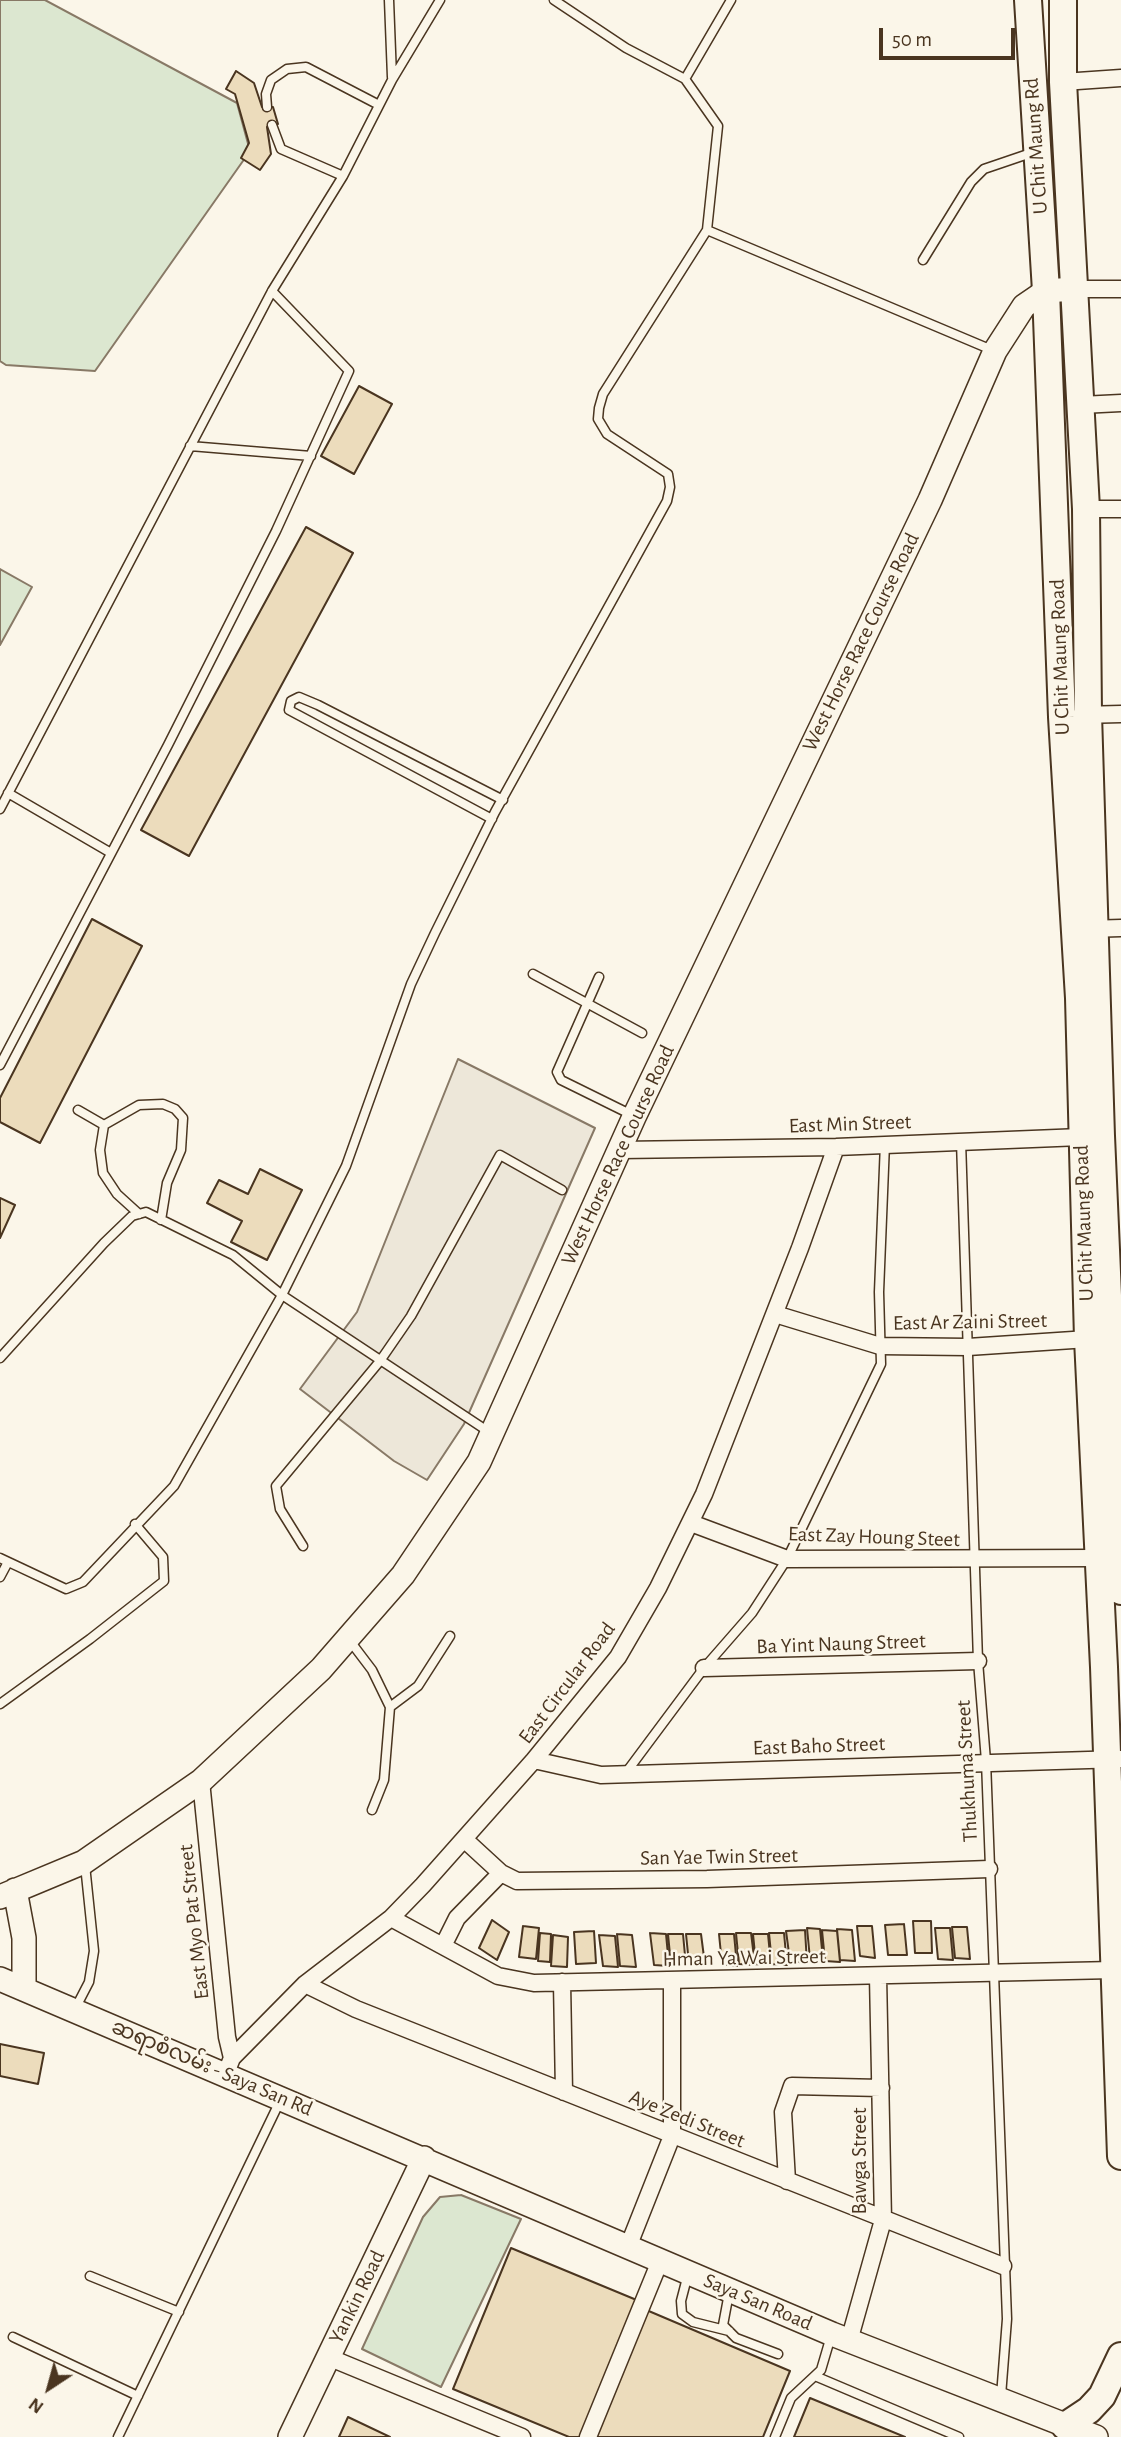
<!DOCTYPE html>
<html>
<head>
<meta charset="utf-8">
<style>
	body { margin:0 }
	#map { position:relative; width:1121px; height:2437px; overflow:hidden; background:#fbf6e9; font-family:"Alegreya Sans",sans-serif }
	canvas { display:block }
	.north { position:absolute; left:14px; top:2353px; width:70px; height:70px; -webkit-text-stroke:5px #fbf6e9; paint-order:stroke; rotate:216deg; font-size:19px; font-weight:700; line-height:28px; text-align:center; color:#4a3520 }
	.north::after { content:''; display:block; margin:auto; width:24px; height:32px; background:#4a3520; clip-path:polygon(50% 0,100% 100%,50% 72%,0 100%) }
	.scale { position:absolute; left:879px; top:28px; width:136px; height:32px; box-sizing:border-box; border:4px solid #4a3520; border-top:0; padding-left:9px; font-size:21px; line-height:24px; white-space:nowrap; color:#4a3520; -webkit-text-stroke:5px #fbf6e9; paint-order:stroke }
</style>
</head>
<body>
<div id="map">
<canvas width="1121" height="2437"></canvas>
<div class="north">N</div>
<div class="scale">50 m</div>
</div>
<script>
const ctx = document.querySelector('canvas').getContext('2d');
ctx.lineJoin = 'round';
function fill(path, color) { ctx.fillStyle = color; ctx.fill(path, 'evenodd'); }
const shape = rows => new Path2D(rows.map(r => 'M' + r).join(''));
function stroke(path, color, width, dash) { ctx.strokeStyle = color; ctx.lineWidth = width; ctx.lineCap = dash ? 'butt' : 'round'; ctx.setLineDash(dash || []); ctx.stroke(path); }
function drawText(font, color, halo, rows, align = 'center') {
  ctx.font = font + ' "Alegreya Sans","Noto Sans Myanmar",sans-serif'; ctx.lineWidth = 5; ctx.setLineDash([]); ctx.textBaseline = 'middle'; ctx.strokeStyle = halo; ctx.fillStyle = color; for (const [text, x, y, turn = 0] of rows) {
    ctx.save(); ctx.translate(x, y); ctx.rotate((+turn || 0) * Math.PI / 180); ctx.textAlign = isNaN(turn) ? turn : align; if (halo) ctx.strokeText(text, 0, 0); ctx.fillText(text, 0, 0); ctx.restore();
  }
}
const green = shape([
	[0,0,45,0,237,103,250,151,95,371,6,365,0,361,0,0],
	[0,569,32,587,0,645,0,569],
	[461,2195,521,2219,441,2387,362,2349,423,2217,440,2197,461,2195]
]);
fill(green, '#dce7d0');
stroke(green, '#887966', 2);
const parking = shape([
	[458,1059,595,1128,464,1424,427,1480,394,1461,300,1389,357,1312,458,1059]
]);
fill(parking, '#ede7d9');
stroke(parking, '#887966', 2);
const building = shape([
	[236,71,254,83,262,107,273,107,278,124,267,127,271,154,260,170,241,158,249,143,235,94,226,89,236,71],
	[359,386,392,404,354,474,321,456,359,386],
	[306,527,353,553,189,856,141,830,306,527],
	[92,919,142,946,40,1143,0,1122,0,1098,92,919],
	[260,1169,302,1190,267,1260,231,1242,242,1221,207,1203,219,1180,248,1194,260,1169],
	[0,1198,15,1205,0,1238,0,1198],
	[492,1920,509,1932,497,1960,479,1948,492,1920],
	[913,1921,931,1921,932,1953,915,1953,913,1921],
	[904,1924,907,1955,888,1955,885,1925,904,1924],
	[523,1926,539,1928,536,1959,519,1957,523,1926],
	[857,1926,872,1926,875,1958,860,1956,857,1926],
	[952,1927,967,1927,970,1959,955,1958,952,1927],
	[807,1928,820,1929,823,1960,810,1959,807,1928],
	[935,1928,950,1928,953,1960,938,1959,935,1928],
	[837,1929,852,1930,855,1961,840,1960,837,1929],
	[805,1930,807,1963,790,1961,786,1931,805,1930],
	[822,1930,837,1931,840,1962,825,1961,822,1930],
	[594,1931,596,1963,576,1964,574,1932,594,1931],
	[540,1933,551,1934,550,1962,538,1961,540,1933],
	[650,1933,666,1934,669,1966,654,1965,650,1933],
	[736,1933,751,1933,755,1965,739,1964,736,1933],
	[769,1933,784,1933,787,1965,772,1964,769,1933],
	[617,1934,632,1935,636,1967,620,1966,617,1934],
	[668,1934,683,1934,686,1966,671,1965,668,1934],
	[686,1934,701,1934,705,1965,689,1964,686,1934],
	[719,1934,734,1934,737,1966,722,1964,719,1934],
	[753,1934,768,1934,771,1965,756,1964,753,1934],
	[553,1935,568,1937,567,1967,551,1966,553,1935],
	[599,1935,615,1936,618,1967,603,1966,599,1935],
	[0,2044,44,2053,38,2084,0,2076,0,2044],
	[511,2248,639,2301,584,2437,569,2437,453,2389,511,2248],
	[644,2309,790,2371,763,2437,591,2437,644,2309],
	[810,2398,905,2437,794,2437,810,2398],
	[348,2417,390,2437,339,2437,348,2417]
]);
fill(building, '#ecdcbc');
stroke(building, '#4a3520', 2);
const lane = shape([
	[389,0,392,77],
	[554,0,626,48,685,79,718,126,707,230],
	[685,79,731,0],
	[267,107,266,94,271,80,287,69,306,67,379,105],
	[272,125,281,149,343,176],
	[923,260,971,182,984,169,1034,152],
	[190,446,311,456],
	[8,793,111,853],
	[0,809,272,291,343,176,392,80,440,0],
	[492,819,289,710,291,701,299,697,318,705,503,800],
	[533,974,642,1033],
	[599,977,557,1072,561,1080,632,1115],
	[0,1065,168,745,276,531,349,371,272,291],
	[78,1110,104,1125],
	[961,1141,978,1661,986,1761,1007,2319,1001,2396],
	[139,1214,117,1194,103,1173,100,1150,104,1125,139,1105,163,1104,175,1109,183,1118,181,1150,167,1183,161,1220],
	[0,1358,104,1243,132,1216,146,1212,233,1255,282,1295,489,1432],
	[303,1546,280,1509,276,1486,380,1361,411,1316,500,1155,562,1190],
	[0,1558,66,1589,83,1582,174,1486,282,1295,346,1166,411,984,435,933,495,812,667,501,670,487,668,474,607,434,598,419,599,408,603,394,707,230,992,350],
	[0,1577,8,1562],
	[350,1641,372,1670,390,1707,384,1780,372,1810],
	[0,1704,90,1639,164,1581,163,1557,135,1524],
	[390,1707,418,1686,450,1636],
	[625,1774,704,1668,752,1613,787,1559,881,1364,879,1292,885,1143],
	[75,2009,89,1982,94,1951,85,1865],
	[688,2274,681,2301,682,2314,693,2322,729,2331],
	[90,2276,179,2312],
	[729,2293,723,2325,736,2338,778,2354],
	[13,2337,138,2396],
	[815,2376,959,2437],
	[118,2437,281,2099],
	[775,2437,791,2398,821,2370,831,2336]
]);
const street = shape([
	[1063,82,1121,78],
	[1074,289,1121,289],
	[1081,405,1121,403],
	[1086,509,1121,509],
	[1081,715,1121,714],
	[1088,929,1121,928],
	[620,1150,836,1147,1081,1137],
	[775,1314,880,1346,968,1347,1088,1339],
	[691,1523,787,1559,1096,1558],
	[704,1668,978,1661],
	[534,1760,601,1775,1121,1759],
	[201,1781,227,2037,232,2058],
	[464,1839,501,1873,517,1881,707,1879,989,1869],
	[391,1918,498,1976,534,1983,1113,1970],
	[443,1946,457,1918,501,1873],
	[562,1982,564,2092],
	[305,1984,356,2009,1003,2266],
	[226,2073,232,2058,305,1984,391,1918,423,1885,534,1760,618,1657,658,1588,704,1494,800,1248,836,1147],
	[787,2181,783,2112,792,2086,881,2088],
	[628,2247,672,2136,672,1980],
	[849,2341,883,2220,878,1976],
	[328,2357,522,2437],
	[588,2437,660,2261]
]);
const secondary = shape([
	[15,1890,24,1938,24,1989],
	[0,1897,84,1862,201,1781,321,1669,348,1638,403,1575,479,1462,634,1117,930,500,995,351,1024,306,1046,291,1074,289],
	[0,1979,832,2334,1096,2437],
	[290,2437,424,2158]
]);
const primary = shape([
	[1028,0,1046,291,1062,717,1079,998,1088,1339,1104,1667,1121,2156],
	[1063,0,1063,82,1086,509,1088,714,1101,1136,1121,1591],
	[1080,2437,1065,2426,1089,2410,1102,2396,1121,2356]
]);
stroke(lane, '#4a3520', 11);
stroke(street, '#4a3520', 19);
stroke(secondary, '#4a3520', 26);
stroke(primary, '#4a3520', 30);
stroke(lane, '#fbf6e9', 8);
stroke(street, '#fbf6e9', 16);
stroke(secondary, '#fbf6e9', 23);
stroke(primary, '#fbf6e9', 26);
drawText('21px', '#4a3520', '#fbf6e9', [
	["U Chit Maung Rd",1036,146,-94],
	["West Horse Race Course Road",861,642,-64],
	["U Chit Maung Road",1060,657,-92],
	["East Min Street",850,1124,-2],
	["West Horse Race Course Road",618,1155,-65],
	["U Chit Maung Road",1084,1223,-92],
	["East Ar Zaini Street",970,1322,-1],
	["East Zay Houng Steet",874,1537,2],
	["Ba Yint Naung Street",841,1644,-2],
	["East Circular Road",567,1683,-53],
	["East Baho Street",819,1746,-2],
	["Thukhuma Street",967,1771,-93],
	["San Yae Twin Street",719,1857,-1],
	["East Myo Pat Street",194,1922,-96],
	["Hman Ya Wai Street",744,1958,-1],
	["ဆရာစံလမ်း - Saya San Rd",212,2068,23],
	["Aye Zedi Street",687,2119,22],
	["Bawga Street",860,2161,-90],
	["Yankin Road",357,2297,-64],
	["Saya San Road",758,2302,23]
]);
</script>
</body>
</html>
